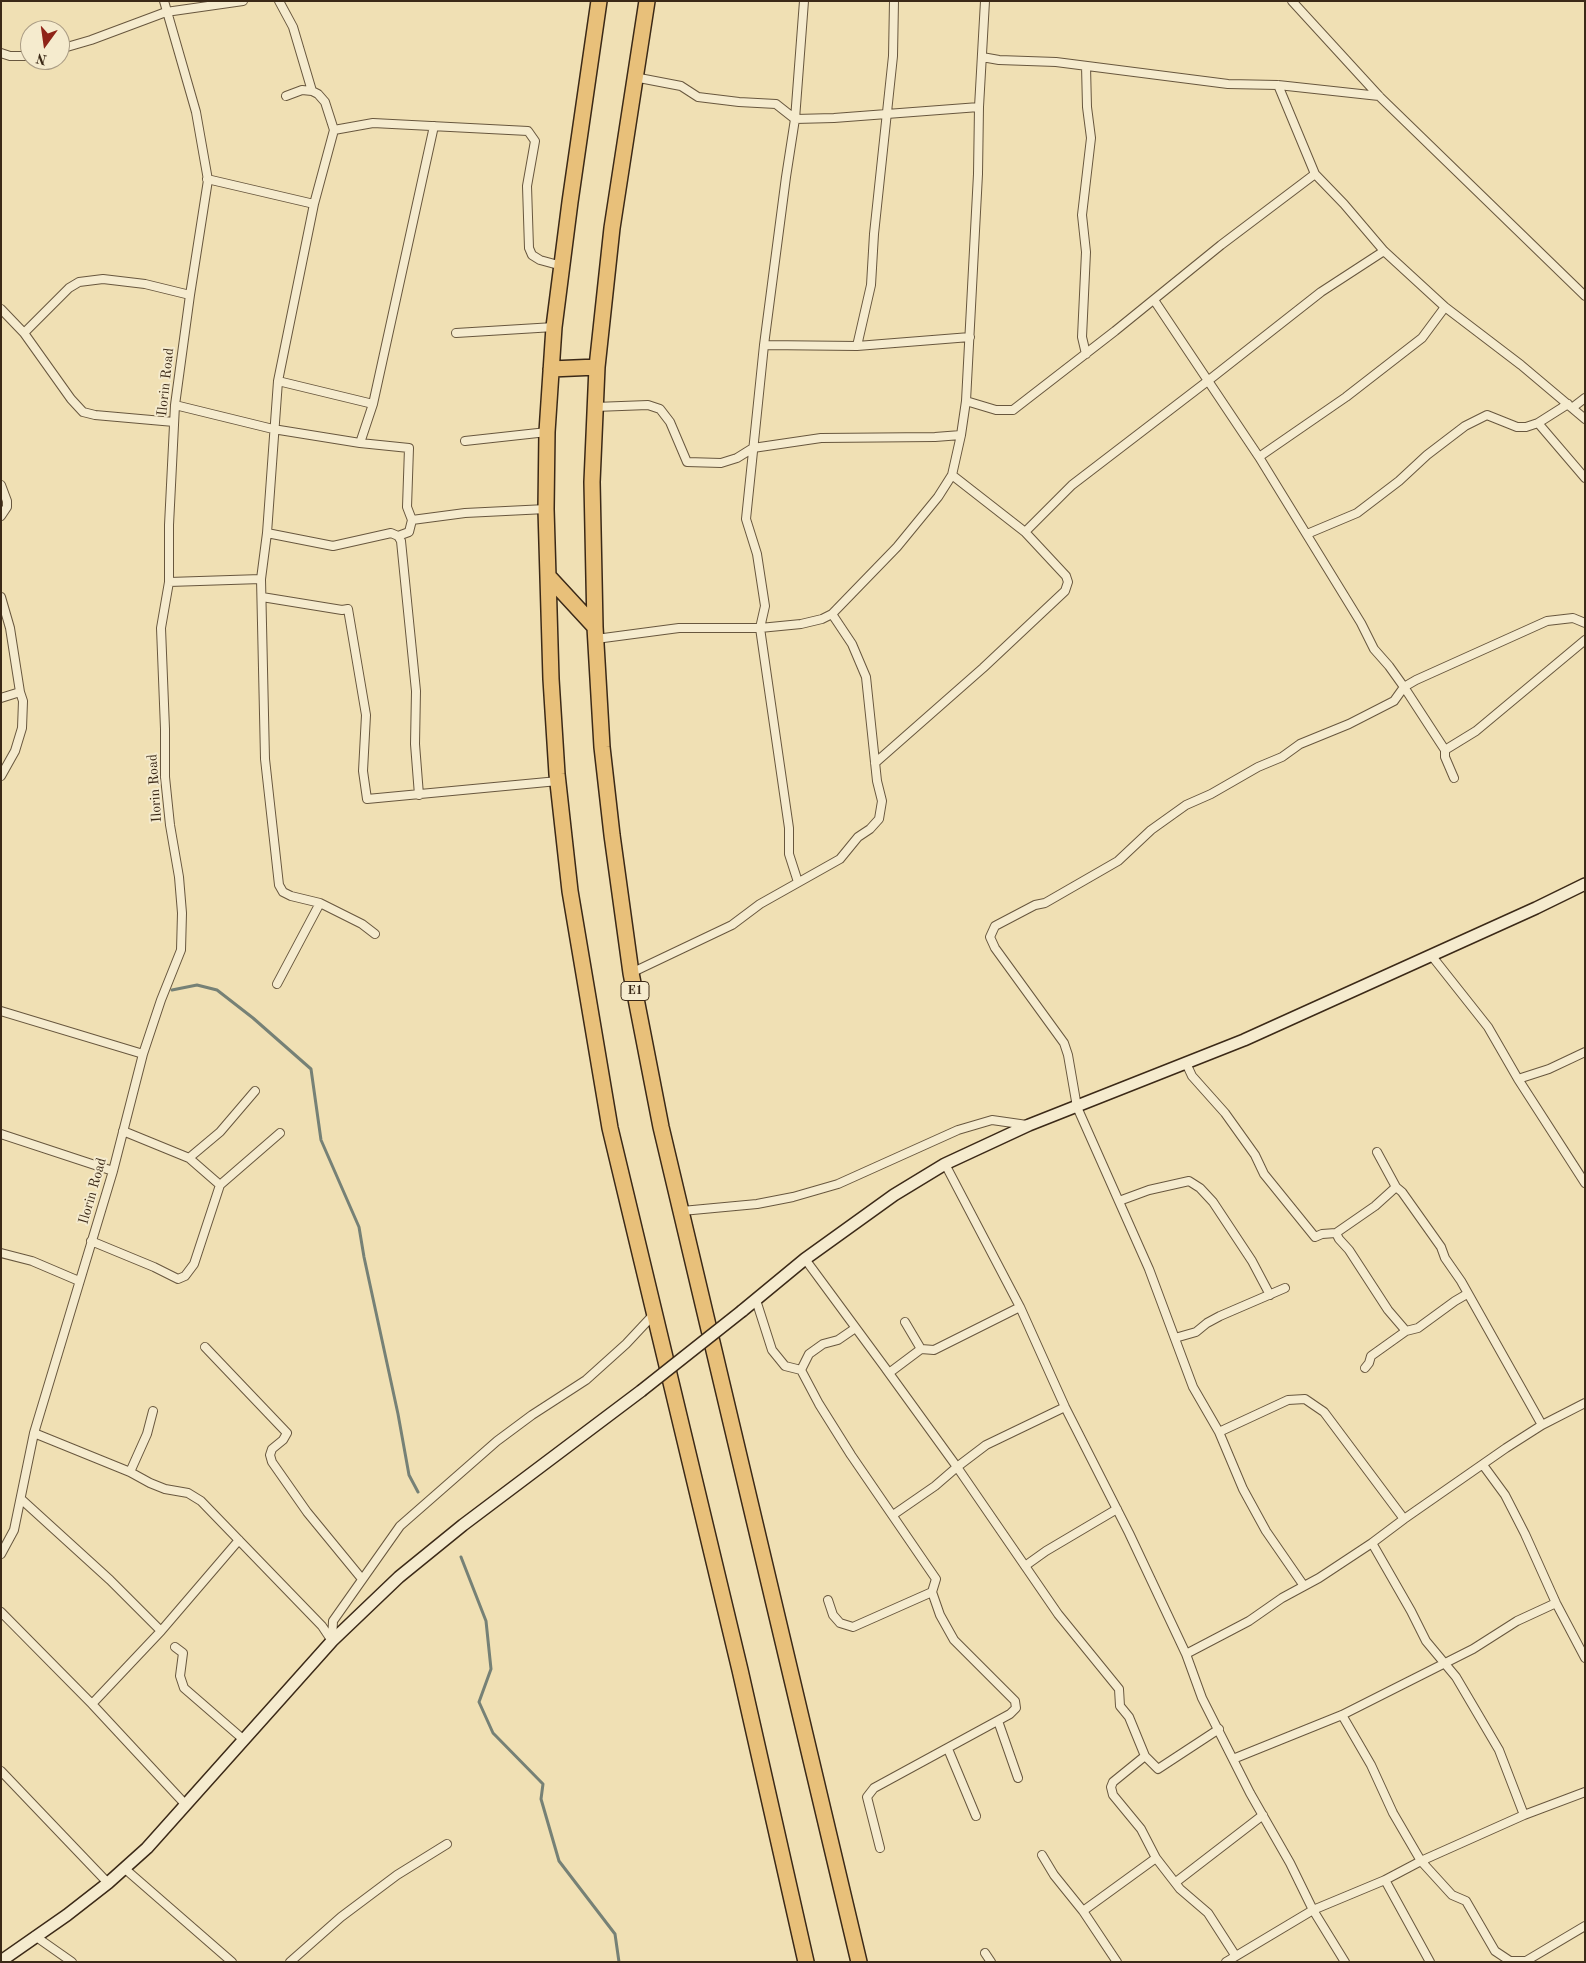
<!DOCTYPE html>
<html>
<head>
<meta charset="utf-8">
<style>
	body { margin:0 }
	#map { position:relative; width:1586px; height:1963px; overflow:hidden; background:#f0e0b4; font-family:"Old Standard TT",serif }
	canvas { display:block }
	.frame { position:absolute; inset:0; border:2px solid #3b2917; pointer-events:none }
	.north { position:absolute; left:20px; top:20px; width:50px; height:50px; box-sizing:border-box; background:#f5ebce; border:1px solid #ab9d85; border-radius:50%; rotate:194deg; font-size:14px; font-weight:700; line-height:20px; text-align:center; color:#3b2917 }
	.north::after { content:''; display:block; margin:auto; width:18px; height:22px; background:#8f2418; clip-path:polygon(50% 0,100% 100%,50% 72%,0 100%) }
</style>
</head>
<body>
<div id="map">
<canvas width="1586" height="1963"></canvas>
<div class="frame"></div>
<div class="north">N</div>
</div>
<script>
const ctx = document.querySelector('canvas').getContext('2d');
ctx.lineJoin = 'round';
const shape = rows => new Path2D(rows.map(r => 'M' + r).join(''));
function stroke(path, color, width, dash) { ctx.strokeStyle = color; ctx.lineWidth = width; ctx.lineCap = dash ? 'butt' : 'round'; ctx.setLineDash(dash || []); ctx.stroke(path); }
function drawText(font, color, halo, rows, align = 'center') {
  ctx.font = font + ' "Old Standard TT",serif'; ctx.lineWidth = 4; ctx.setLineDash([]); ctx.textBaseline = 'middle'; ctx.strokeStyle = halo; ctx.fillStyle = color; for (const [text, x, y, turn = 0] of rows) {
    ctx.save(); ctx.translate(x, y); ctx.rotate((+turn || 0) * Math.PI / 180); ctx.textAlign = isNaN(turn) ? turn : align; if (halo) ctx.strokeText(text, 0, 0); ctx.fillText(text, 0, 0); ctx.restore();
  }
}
stroke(shape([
	[172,990,197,985,217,990,253,1018,311,1069,321,1140,359,1227,364,1257,398,1414,409,1475,418,1492],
	[461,1557,486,1621,491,1669,479,1702,493,1733,543,1784,541,1799,559,1861,615,1934,619,1962]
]), '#768176', 3);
const street = shape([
	[279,1,293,27,312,91],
	[1292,1,1379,96,1585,296],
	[60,49,91,40,166,12,243,1],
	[1,53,10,56,30,56],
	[982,57,999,60,1056,62,1228,84,1278,85,1379,96],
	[1086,66,1087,107,1091,138,1082,215,1086,252,1082,337,1086,354],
	[634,77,681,86,698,97,739,102,776,104,795,119,834,118,979,107],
	[1278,85,1315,174,1344,204,1384,251,1445,307,1521,365,1585,419],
	[286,96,302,90,312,91,318,94,325,102,334,130,314,204,278,381,267,533,261,579,265,759,279,885,283,892,291,896,320,903,362,924,375,934],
	[334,130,373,123,528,131,535,141,527,186,529,248,532,255,540,260,562,266],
	[207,179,314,204],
	[1154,300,1259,457,1361,623,1374,649,1389,666,1404,687,1445,750,1445,757,1454,778],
	[1,309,24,333,71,399,83,412,95,415,174,422],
	[24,333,69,288,79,282,103,279,145,284,190,295],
	[456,333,554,327],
	[764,345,857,346,970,337],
	[857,346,871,285,874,234,893,56,894,1],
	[278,381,373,404],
	[966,401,996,410,1013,410,1115,331,1221,245,1315,174],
	[175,405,273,429,360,443,409,448,407,507,412,520],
	[595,407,648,405,660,409,670,422,687,462,721,463,737,458,753,448,821,438,935,437,961,435],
	[1572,408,1585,398],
	[1538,423,1568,404],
	[465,441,547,432],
	[360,443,373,404,434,126],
	[1259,457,1346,397,1422,338,1445,307],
	[1,485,7,501,7,507,1,516],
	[1025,532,1072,485,1209,380,1321,292,1384,251],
	[267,533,333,546,391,533,398,536,409,532,412,520,465,513,546,509],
	[1307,534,1357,513,1399,481,1427,455,1465,426,1487,415,1517,427,1526,427,1538,423,1585,478],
	[398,536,401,541,416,691,415,744,419,795],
	[169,582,261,579],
	[1,597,10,628,20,692,23,701,22,728,15,751,1,776],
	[262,597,342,610,348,609,366,715,363,771,367,799,558,781],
	[596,639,679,628,760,628,801,624,822,619,832,614,897,547,938,497,952,475,961,435,966,401,978,174,979,107,985,1],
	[1,698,20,692],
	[1445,750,1476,731,1585,640],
	[875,763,983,668,1065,591,1068,582,1066,576,1025,532,952,475],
	[798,882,789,854,789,828,760,628,765,606,757,554,746,519,764,345,786,177,795,119,804,1],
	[1431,955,1488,1027,1518,1079,1585,1183],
	[631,973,732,925,760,904,840,859,858,837,870,829,879,819,882,801,877,781,866,677,852,644,832,614],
	[277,984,320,903],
	[1,1011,143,1054],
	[1186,1063,1192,1076,1225,1113,1255,1155,1264,1174,1315,1237,1322,1234,1336,1233,1375,1206,1396,1187],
	[1518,1079,1549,1069,1585,1052],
	[123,1131,189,1158,220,1185],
	[1,1134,113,1171],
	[1377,1152,1396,1187,1402,1192,1441,1247,1445,1258,1461,1281,1542,1425],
	[189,1158,220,1132,255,1091],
	[945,1164,1020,1307,1065,1407,1129,1533,1186,1654,1202,1698,1250,1793,1290,1863,1313,1910,1345,1962],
	[1119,1201,1149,1190,1189,1181,1200,1188,1213,1202,1252,1261,1270,1295],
	[682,1211,757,1204,793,1197,838,1184,958,1130,992,1120,1027,1125],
	[1336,1233,1339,1239,1349,1250,1388,1310,1406,1331],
	[91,1241,154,1267,178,1279,185,1276,194,1264,220,1185,280,1133],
	[1,1253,32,1261,79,1281],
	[805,1259,889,1373,921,1349,934,1350,1020,1307],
	[756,1300,772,1350,785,1366,801,1370,819,1404,851,1455,936,1579,932,1592,940,1615,954,1640,1015,1701,1016,1708,1010,1714,874,1788,867,1797,880,1848],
	[905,1322,921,1349],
	[1175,1338,1196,1332,1207,1323,1220,1316,1285,1288],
	[205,1347,287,1433,283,1440,272,1449,270,1455,272,1462,307,1512,362,1579],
	[1365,1368,1369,1363,1371,1356,1406,1331,1418,1328,1455,1301,1467,1294],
	[886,1369,957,1467,1058,1614,1119,1689,1120,1706,1129,1717,1145,1756],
	[801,1370,809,1354,823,1344,838,1340,854,1329],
	[1219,1432,1288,1400,1305,1399,1324,1412,1404,1519],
	[34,1433,130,1472,150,1483,165,1489,188,1493,201,1501,322,1626,332,1641],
	[1483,1465,1505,1495,1525,1534,1556,1603,1585,1658],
	[130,1472,147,1434,153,1411],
	[21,1499,110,1580,161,1631],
	[893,1515,935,1486,957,1467,986,1445,1065,1407],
	[1372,1543,1411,1611,1426,1641,1456,1677,1499,1750,1524,1815],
	[1,1554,14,1530,34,1433,113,1171,143,1054,161,1000,181,950,182,913,179,877,170,825,165,777,165,729,161,628,169,582,169,525,175,405,190,295,208,180,196,112,164,1],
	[1025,1566,1046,1551,1117,1509],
	[1304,1586,1266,1531,1243,1489,1219,1432,1193,1387,1149,1269,1077,1107,1068,1055,1064,1043,995,948,990,937,995,926,1035,905,1045,903,1118,861,1151,830,1186,805,1211,794,1258,767,1282,757,1300,744,1349,724,1394,701,1404,687,1416,680,1547,621,1573,618,1585,623],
	[828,1600,833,1615,840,1623,853,1627,932,1592],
	[1,1612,92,1704,185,1804],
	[332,1641,333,1621,400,1526,497,1441,532,1415,586,1380,626,1344,655,1313],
	[175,1647,183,1653,180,1676,184,1688,244,1740],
	[1186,1654,1249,1621,1282,1598,1319,1578,1372,1543,1404,1519,1506,1448,1542,1425,1585,1403],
	[92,1704,161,1631,239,1540],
	[1342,1715,1371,1765,1393,1813,1421,1861,1452,1895,1466,1901,1495,1951,1510,1961,1526,1961,1585,1926],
	[998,1721,1018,1778],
	[1219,1729,1158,1769,1145,1756,1113,1782,1111,1787,1113,1795,1141,1829,1156,1858,1180,1889,1208,1913,1235,1955],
	[948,1749,976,1816],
	[1233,1759,1342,1715,1473,1649,1517,1621,1556,1603],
	[1,1771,108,1883],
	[1042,1855,1054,1875,1083,1911,1117,1962],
	[124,1868,232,1962],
	[1385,1880,1430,1962],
	[1176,1882,1263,1815],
	[1083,1911,1156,1858],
	[35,1936,72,1962],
	[985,1953,991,1962],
	[290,1962,341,1917,397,1875,447,1844],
	[1226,1962,1313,1910,1385,1880,1421,1861,1524,1815,1585,1792]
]);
const secondary = shape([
	[742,1311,805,1259,894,1195,945,1164,1029,1125,1244,1040,1536,908,1585,884],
	[1,1961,67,1915,108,1883,147,1848,332,1641,399,1577,463,1525,641,1391]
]);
const highway = shape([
	[599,1,570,202,554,327,547,432,546,509,551,679,557,774,570,891,610,1128,740,1670,806,1962],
	[647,1,612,228,597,367,592,482,595,627,602,747,612,835,631,973,661,1127,859,1962],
	[551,369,597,367],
	[548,576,595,627]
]);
stroke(street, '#68573e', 10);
stroke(secondary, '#3b2917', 14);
stroke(highway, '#3b2917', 18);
stroke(street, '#f5ebce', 8);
stroke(secondary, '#f5ebce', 11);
stroke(highway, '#e8c07a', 15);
const secondaryBridge = shape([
	[641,1391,742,1311]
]);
stroke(secondaryBridge, '#3b2917', 14, []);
stroke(secondaryBridge, '#f5ebce', 11);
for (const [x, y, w] of [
	[635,991,28]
]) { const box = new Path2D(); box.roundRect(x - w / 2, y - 9.5, w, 19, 4); ctx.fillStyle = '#f5ebce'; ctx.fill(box); stroke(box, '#3b2917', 1); }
drawText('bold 12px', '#3b2917', null, [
	["E1",635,991]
]);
drawText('14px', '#3b2917', '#f5ebce', [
	["Ilorin Road",166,382,-84],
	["Ilorin Road",155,788,-94],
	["Ilorin Road",93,1191,-74]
]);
</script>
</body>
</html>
